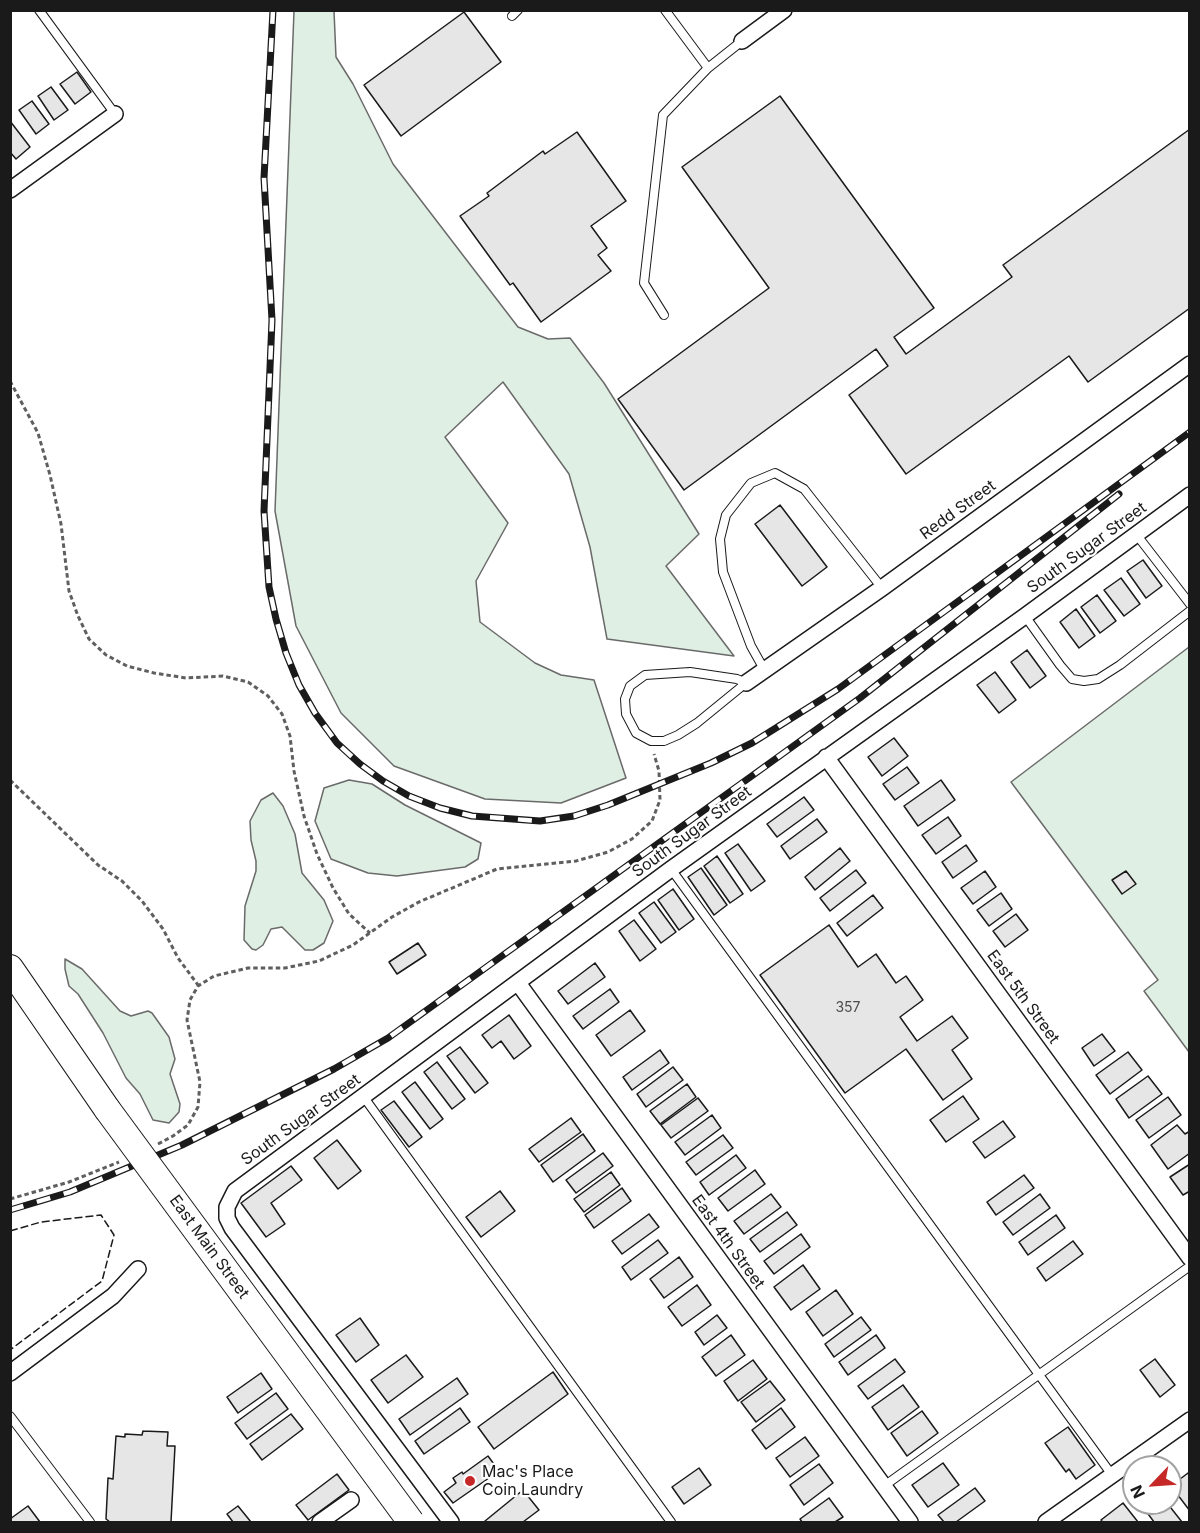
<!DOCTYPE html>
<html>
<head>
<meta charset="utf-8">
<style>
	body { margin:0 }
	#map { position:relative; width:1200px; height:1533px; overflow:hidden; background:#fff; font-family:Inter,sans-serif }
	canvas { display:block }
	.frame { position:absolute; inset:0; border:12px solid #1a1a1a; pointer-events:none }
	.north { position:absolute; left:1122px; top:1455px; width:60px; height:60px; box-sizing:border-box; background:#fff; border:2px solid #a3a3a3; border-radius:50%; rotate:245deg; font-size:16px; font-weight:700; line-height:24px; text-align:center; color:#1a1a1a }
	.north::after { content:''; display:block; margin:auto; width:21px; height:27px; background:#c62828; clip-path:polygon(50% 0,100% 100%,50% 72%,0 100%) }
</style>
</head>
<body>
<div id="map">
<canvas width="1200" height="1533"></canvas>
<div class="frame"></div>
<div class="north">N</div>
</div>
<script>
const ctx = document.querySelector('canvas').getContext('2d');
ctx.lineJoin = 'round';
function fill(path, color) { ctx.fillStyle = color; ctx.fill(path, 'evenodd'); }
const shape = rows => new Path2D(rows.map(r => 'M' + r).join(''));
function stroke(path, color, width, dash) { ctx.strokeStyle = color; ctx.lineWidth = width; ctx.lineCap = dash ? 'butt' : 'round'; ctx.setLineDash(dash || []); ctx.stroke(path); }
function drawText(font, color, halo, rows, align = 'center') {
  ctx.font = font + ' Inter,sans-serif'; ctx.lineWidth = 4.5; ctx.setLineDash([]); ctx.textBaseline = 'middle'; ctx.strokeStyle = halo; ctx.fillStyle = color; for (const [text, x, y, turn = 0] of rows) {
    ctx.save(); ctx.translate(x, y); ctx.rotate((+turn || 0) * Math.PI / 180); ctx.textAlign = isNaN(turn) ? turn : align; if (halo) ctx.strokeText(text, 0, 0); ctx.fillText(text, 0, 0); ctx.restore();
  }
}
const green = shape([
	[294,11,334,11,336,57,353,84,393,164,518,327,548,339,570,338,604,383,699,534,666,566,734,656,607,639,590,547,569,474,503,382,445,437,508,523,476,581,480,622,535,663,561,675,594,680,626,778,561,803,485,799,394,766,341,713,296,626,275,511,294,11],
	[1189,647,1189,1052,1144,991,1158,980,1011,782,1189,647],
	[349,780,372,784,405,805,481,843,478,859,465,867,397,876,368,873,331,859,315,821,324,788,349,780],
	[273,793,283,806,295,834,302,873,324,900,333,921,324,943,313,950,305,950,282,927,271,929,263,945,256,950,252,949,244,940,245,906,256,871,256,861,251,840,250,821,261,800,273,793],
	[65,959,82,969,120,1011,131,1016,148,1011,152,1013,169,1037,175,1059,170,1074,180,1104,179,1112,169,1123,153,1120,140,1094,126,1078,103,1033,78,994,69,986,65,969,65,959]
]);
fill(green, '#e0efe3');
stroke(green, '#6a6a6a', 1.5);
const building = shape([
	[464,12,501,62,401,136,364,85,464,12],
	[77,72,91,92,75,104,60,84,77,72],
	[51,87,68,110,54,120,38,96,51,87],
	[780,96,934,308,894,337,906,354,1012,277,1003,265,1190,129,1190,308,1088,382,1069,356,906,474,849,395,888,366,876,349,684,490,618,399,769,288,682,167,780,96],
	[32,101,49,124,36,134,19,110,32,101],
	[10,121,30,147,16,159,10,152,10,121],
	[577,132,626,201,591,226,607,248,598,255,611,271,541,322,513,283,510,285,460,216,489,196,487,193,543,151,545,154,577,132],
	[780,505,827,567,802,586,755,524,780,505],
	[1143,560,1162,586,1146,598,1127,571,1143,560],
	[1121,578,1140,604,1124,616,1104,590,1121,578],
	[1097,595,1116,621,1100,633,1081,607,1097,595],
	[1076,609,1095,636,1079,648,1060,622,1076,609],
	[1027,650,1046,676,1030,688,1011,662,1027,650],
	[995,672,1016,700,999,713,977,685,995,672],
	[894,738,908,756,882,776,868,757,894,738],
	[907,767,919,783,895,800,883,784,907,767],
	[941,780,955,800,918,826,904,806,941,780],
	[804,797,814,810,777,837,767,824,804,797],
	[948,817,961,836,936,854,922,835,948,817],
	[817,819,827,832,790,859,781,846,817,819],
	[738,844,765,881,751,891,725,853,738,844],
	[966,845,977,861,953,878,942,862,966,845],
	[840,848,850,861,815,890,805,877,840,848],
	[717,856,743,894,730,903,704,866,717,856],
	[701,868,727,905,714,915,688,877,701,868],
	[856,870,866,883,830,911,820,898,856,870],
	[985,871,996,887,973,904,961,888,985,871],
	[1126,871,1136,884,1122,894,1112,880,1126,871],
	[673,889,694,919,679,930,658,900,673,889],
	[1001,893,1012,909,989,926,977,910,1001,893],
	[873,895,883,908,847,936,837,923,873,895],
	[654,902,676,932,661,943,639,913,654,902],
	[1016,914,1028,930,1005,947,993,931,1016,914],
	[634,920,656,949,640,961,619,931,634,920],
	[829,925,858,967,876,954,896,983,906,976,923,1000,900,1017,917,1041,952,1016,968,1038,952,1050,972,1079,943,1100,906,1049,845,1093,760,975,829,925],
	[418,943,426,955,397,974,389,962,418,943],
	[595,963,605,977,568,1004,558,991,595,963],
	[610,989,619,1002,583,1029,573,1016,610,989],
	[630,1010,645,1031,611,1056,596,1035,630,1010],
	[509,1015,531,1046,514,1059,501,1041,492,1048,482,1035,509,1015],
	[1102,1034,1115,1051,1094,1066,1082,1048,1102,1034],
	[460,1047,488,1083,475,1093,447,1056,460,1047],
	[660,1050,669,1063,632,1090,623,1077,660,1050],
	[1128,1052,1142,1070,1110,1094,1096,1075,1128,1052],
	[437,1062,465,1099,452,1109,424,1072,437,1062],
	[673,1067,683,1080,646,1107,637,1094,673,1067],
	[1148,1076,1162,1094,1129,1118,1116,1099,1148,1076],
	[415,1082,443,1119,430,1129,402,1092,415,1082],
	[687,1084,696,1097,660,1124,650,1111,687,1084],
	[963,1096,979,1119,946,1142,930,1120,963,1096],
	[1168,1097,1181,1115,1149,1138,1136,1120,1168,1097],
	[698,1098,708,1111,671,1138,661,1125,698,1098],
	[394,1101,422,1137,409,1147,381,1110,394,1101],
	[712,1115,721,1128,685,1155,675,1142,712,1115],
	[571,1118,581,1132,539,1162,529,1149,571,1118],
	[1003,1121,1015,1137,985,1158,973,1142,1003,1121],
	[1177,1125,1185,1134,1190,1131,1190,1153,1168,1169,1151,1145,1177,1125],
	[583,1134,595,1151,553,1182,541,1165,583,1134],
	[723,1135,733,1148,696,1175,686,1162,723,1135],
	[337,1140,361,1171,338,1189,314,1158,337,1140],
	[603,1153,613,1166,576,1193,566,1180,603,1153],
	[736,1155,746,1168,709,1195,700,1182,736,1155],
	[1190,1164,1190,1191,1183,1195,1170,1177,1190,1164],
	[291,1166,302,1180,271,1203,285,1224,266,1237,241,1203,291,1166],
	[755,1170,765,1184,728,1211,718,1198,755,1170],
	[611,1172,620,1185,584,1212,574,1199,611,1172],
	[1024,1175,1034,1188,996,1215,987,1202,1024,1175],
	[622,1188,631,1201,594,1228,585,1215,622,1188],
	[500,1191,515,1211,481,1237,466,1217,500,1191],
	[771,1194,781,1207,744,1234,734,1221,771,1194],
	[1040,1194,1050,1208,1013,1235,1003,1222,1040,1194],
	[787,1212,797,1225,760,1252,750,1239,787,1212],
	[649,1214,659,1227,622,1254,612,1241,649,1214],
	[1056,1215,1065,1228,1028,1255,1019,1242,1056,1215],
	[801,1234,810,1247,774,1274,764,1261,801,1234],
	[658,1240,668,1253,631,1280,622,1267,658,1240],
	[1073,1241,1083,1254,1046,1281,1037,1268,1073,1241],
	[679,1257,693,1277,664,1298,650,1279,679,1257],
	[803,1265,820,1289,791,1310,774,1287,803,1265],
	[697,1285,711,1305,682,1326,668,1307,697,1285],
	[836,1290,853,1314,823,1336,806,1312,836,1290],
	[717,1315,727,1328,704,1345,695,1332,717,1315],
	[861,1317,871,1330,834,1357,825,1344,861,1317],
	[360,1318,379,1345,356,1362,336,1335,360,1318],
	[731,1335,745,1355,716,1376,702,1357,731,1335],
	[876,1335,885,1348,848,1375,839,1362,876,1335],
	[406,1355,423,1377,388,1403,371,1380,406,1355],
	[895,1359,905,1372,868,1399,858,1386,895,1359],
	[1155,1359,1175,1385,1160,1397,1140,1370,1155,1359],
	[753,1360,767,1379,738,1401,724,1381,753,1360],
	[553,1372,568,1394,494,1449,478,1427,553,1372],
	[261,1373,272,1389,238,1413,227,1397,261,1373],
	[457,1378,468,1394,410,1435,399,1419,457,1378],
	[770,1381,785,1400,756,1422,741,1402,770,1381],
	[903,1385,919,1407,888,1430,872,1407,903,1385],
	[276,1393,288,1409,247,1439,235,1423,276,1393],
	[460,1408,470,1422,424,1454,415,1441,460,1408],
	[781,1408,795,1427,766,1449,752,1430,781,1408],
	[922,1411,938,1433,907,1456,891,1433,922,1411],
	[291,1414,303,1429,262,1460,250,1444,291,1414],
	[1068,1427,1095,1465,1076,1479,1069,1469,1066,1472,1045,1443,1068,1427],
	[143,1431,168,1432,167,1446,175,1446,171,1522,110,1522,106,1519,108,1478,113,1479,116,1436,125,1437,125,1434,142,1435,143,1431],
	[805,1437,819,1456,790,1477,776,1458,805,1437],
	[488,1456,499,1471,453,1503,444,1492,456,1483,453,1478,462,1472,463,1474,488,1456],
	[943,1463,959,1485,928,1507,912,1485,943,1463],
	[819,1464,833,1483,804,1505,790,1485,819,1464],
	[699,1468,711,1485,684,1504,672,1487,699,1468],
	[1188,1473,1190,1476,1190,1511,1171,1486,1188,1473],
	[337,1474,349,1490,308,1520,296,1505,337,1474],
	[975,1488,985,1501,956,1522,944,1522,938,1515,975,1488],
	[523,1490,539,1510,523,1522,486,1522,485,1521,523,1490],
	[829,1498,843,1517,835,1522,802,1522,800,1519,829,1498],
	[1123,1503,1138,1522,1103,1522,1101,1520,1123,1503],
	[1148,1503,1167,1503,1182,1522,1154,1522,1143,1507,1148,1503],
	[28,1506,40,1522,10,1522,10,1519,28,1506],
	[238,1506,251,1522,233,1522,227,1514,238,1506]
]);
fill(building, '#e6e6e6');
stroke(building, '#1a1a1a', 1.5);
const service = shape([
	[39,10,115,114],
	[665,10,708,68],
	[512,16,518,10],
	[664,315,644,283,663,115,708,68,742,41],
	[1136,534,1190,604],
	[1025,616,1060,665,1072,679,1084,681,1098,679,1120,665,1190,611],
	[765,671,751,646,723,572,720,539,726,515,751,483,775,473,804,489,882,588],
	[690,672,737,679,746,683,697,723,678,735,664,741,651,741,636,733,626,714,625,699,630,686,645,675,690,672],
	[671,869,1112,1475],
	[363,1096,671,1522],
	[10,1416,90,1522],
	[884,1486,1190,1266]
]);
const minor = shape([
	[742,41,784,10],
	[10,190,115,114],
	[746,683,882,588,1190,364],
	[826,757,1190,1258],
	[518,983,910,1522],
	[10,1373,113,1296,138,1269],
	[320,1522,351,1500],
	[451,1522,232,1228,227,1218,227,1207,235,1191,671,869,1025,616,1190,495],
	[1046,1522,1190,1420]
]);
const primary = shape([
	[10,968,107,1109]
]);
stroke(service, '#1a1a1a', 10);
stroke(minor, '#1a1a1a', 18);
stroke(primary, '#1a1a1a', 28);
stroke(shape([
	[10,381,38,433,50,475,61,524,69,591,78,616,89,639,106,655,127,666,154,673,186,678,223,676,248,682,268,696,282,714,290,736,294,771,304,816,317,854,333,888,349,914,370,933],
	[10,780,98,865,122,881,142,901,163,929,178,958,198,985],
	[158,1144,173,1136,188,1125,198,1107,200,1082,187,1020,190,1000,198,986,214,976,248,968,285,968,319,961,353,945,392,917,419,902,497,869,576,861,608,852,632,839,652,821,660,800,659,771,654,754],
	[10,1199,69,1182,119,1162]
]), '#5f5f5f', 3, [4.5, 3]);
stroke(service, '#fff', 8);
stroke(minor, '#fff', 15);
stroke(primary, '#fff', 26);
const rail = shape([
	[273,10,264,178,272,320,264,511,269,587,276,619,286,653,299,685,315,713,337,743,360,764,383,781,409,796,440,808,472,816,540,821,574,816,608,805,711,763,752,743,838,689,1190,432],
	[10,1210,70,1192,182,1145,334,1069,388,1038,860,698,1119,494]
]);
stroke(rail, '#1a1a1a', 7);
stroke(rail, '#fff', 4.5, [14]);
const primaryBridge = shape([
	[107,1109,411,1522]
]);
stroke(primaryBridge, '#1a1a1a', 28, []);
stroke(primaryBridge, '#fff', 26);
stroke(shape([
	[10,1231,41,1222,101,1215,114,1235,102,1281,10,1350]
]), '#1a1a1a', 1.5, [8, 3]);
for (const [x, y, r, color] of [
	[470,1481,6,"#c62828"]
]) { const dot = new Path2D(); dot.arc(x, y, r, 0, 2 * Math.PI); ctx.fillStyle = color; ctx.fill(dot); stroke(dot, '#fff', 2); }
drawText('14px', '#4d4d4d', null, [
	["357",848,1008]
]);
drawText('16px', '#1a1a1a', '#fff', [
	["Redd Street",958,510,-36],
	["South Sugar Street",1087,548,-36],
	["South Sugar Street",692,832,-36],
	["East 5th Street",1023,997,54],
	["South Sugar Street",301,1120,-36],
	["East 4th Street",728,1242,54],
	["East Main Street",209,1247,54]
]);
drawText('16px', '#1a1a1a', '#fff', [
	["Mac's Place",482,1472],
	["Coin Laundry",482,1490]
], 'left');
</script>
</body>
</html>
